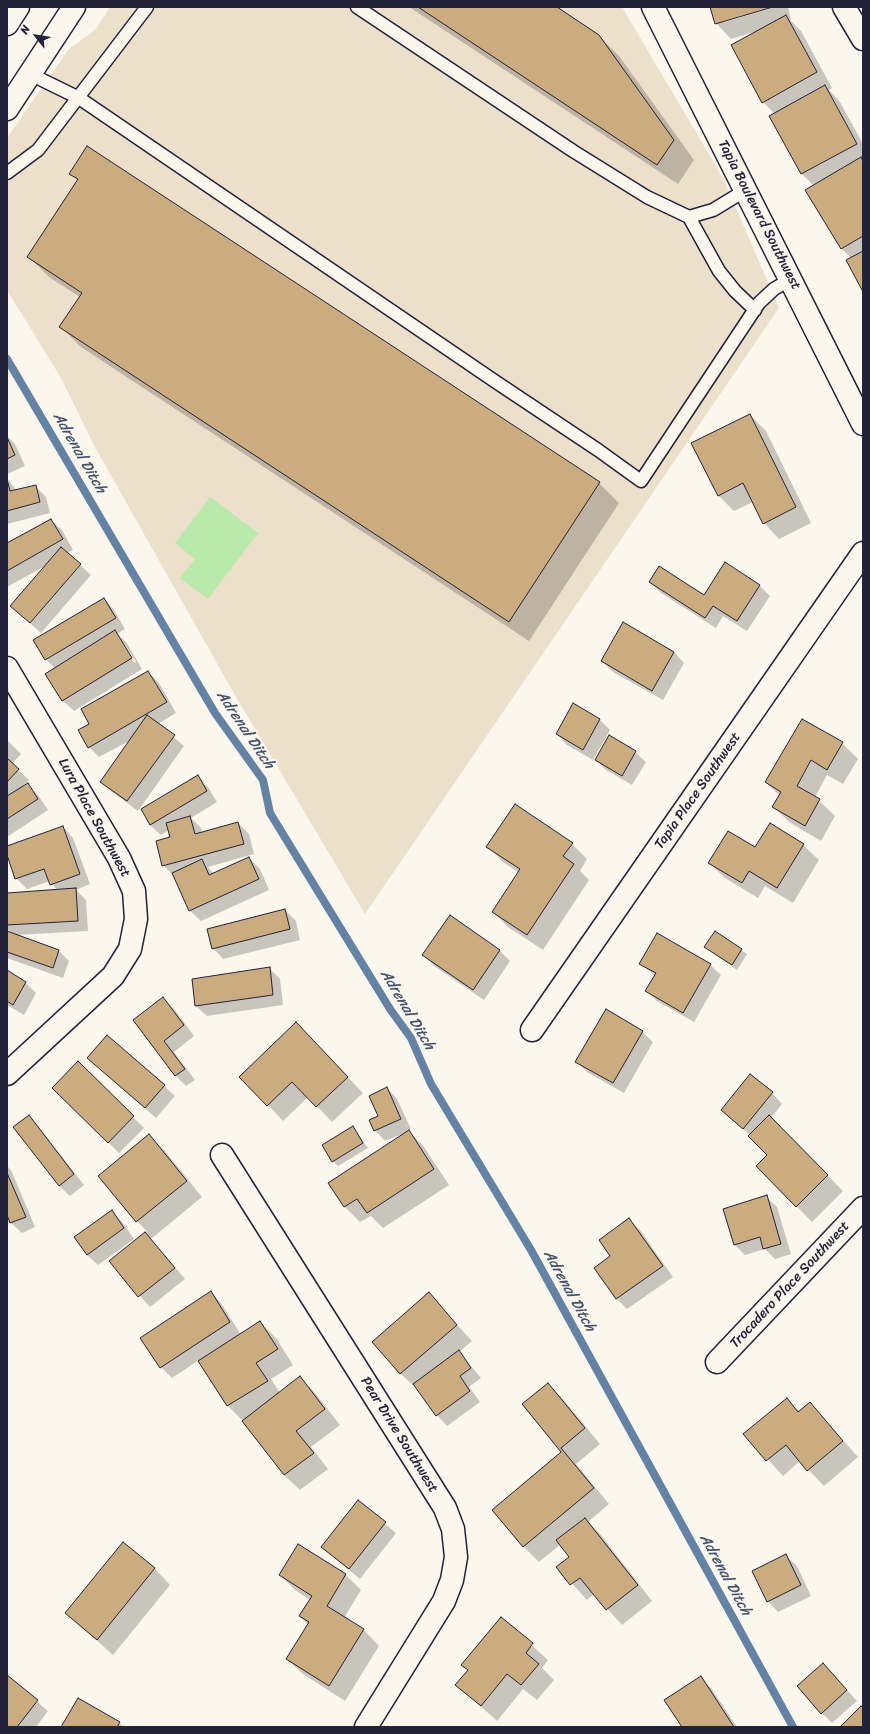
<!DOCTYPE html>
<html>
<head>
<meta charset="utf-8">
<style>
	body { margin:0 }
	#map { position:relative; width:870px; height:1734px; overflow:hidden; background:#fbf7ec; font-family:Sriracha,sans-serif }
	canvas { display:block }
	.frame { position:absolute; inset:0; border:8px solid #22223b; pointer-events:none }
	.north { position:absolute; left:16px; top:16px; width:40px; height:40px; -webkit-text-stroke:3px #fbf7ec; paint-order:stroke; rotate:300deg; font-size:11px; font-weight:700; line-height:16px; text-align:center; color:#22223b }
	.north::after { content:''; display:block; margin:auto; width:14px; height:18px; background:#22223b; clip-path:polygon(50% 0,100% 100%,50% 72%,0 100%) }
</style>
</head>
<body>
<div id="map">
<canvas width="870" height="1734"></canvas>
<div class="frame"></div>
<div class="north">N</div>
</div>
<script>
const ctx = document.querySelector('canvas').getContext('2d');
ctx.lineJoin = 'round';
function fill(path, color) { ctx.fillStyle = color; ctx.fill(path, 'evenodd'); }
const shape = rows => new Path2D(rows.map(r => 'M' + r).join(''));
function stroke(path, color, width, dash) { ctx.strokeStyle = color; ctx.lineWidth = width; ctx.lineCap = dash ? 'butt' : 'round'; ctx.setLineDash(dash || []); ctx.stroke(path); }
function drawText(font, color, halo, rows, align = 'center') {
  ctx.font = font + ' Sriracha,sans-serif'; ctx.lineWidth = 4; ctx.setLineDash([]); ctx.textBaseline = 'middle'; ctx.strokeStyle = halo; ctx.fillStyle = color; for (const [text, x, y, turn = 0] of rows) {
    ctx.save(); ctx.translate(x, y); ctx.rotate((+turn || 0) * Math.PI / 180); ctx.textAlign = isNaN(turn) ? turn : align; if (halo) ctx.strokeText(text, 0, 0); ctx.fillText(text, 0, 0); ctx.restore();
  }
}
fill(shape([
	[110,7,622,7,723,178,779,308,365,914,236,697,96,449,61,378,7,290,7,138,68,50,96,29]
]), '#ede0cb');
fill(shape([
	[210,497,258,533,208,599,180,578,195,559,175,543]
]), '#b7eaab');
fill(shape([
	[409,7,555,7,599,36,619,56,694,160,678,184],
	[711,7,769,7,725,20,725,22,776,7,788,7,791,21,801,31,832,88,829,90,840,102,863,144,863,290,851,258,842,249,814,186,802,174,775,114,763,102,754,32,731,39,716,23],
	[70,173,599,483,619,503,529,641,81,347,61,327,80,297,49,277,29,257,78,181],
	[750,415,766,431,811,523,779,539,764,523,753,502,734,511,719,496],
	[7,436,15,444,25,466,7,474],
	[7,478,17,491,35,486,46,497,50,513,7,524],
	[51,520,62,530,73,550,67,553,91,575,41,633,11,606,47,565,7,587,7,545],
	[650,582,704,596,759,585,770,596,747,631,723,616,716,628,661,593],
	[104,599,114,610,125,629,117,634,126,642,142,669,74,711,63,701,47,674,55,669,46,659],
	[123,642,136,662,134,663,122,643],
	[674,652,684,663,663,700,613,672,602,661],
	[148,672,159,683,176,713,158,724,184,746,138,811,112,792,102,782,131,740,99,757,89,747,90,724],
	[574,705,600,720,610,730,593,760,567,745,557,734],
	[802,720,842,743,858,759,843,784,827,775,815,797,835,816,821,841,789,822,774,807,780,796,766,782],
	[7,740,21,754,12,764,29,780,23,786,27,784,38,795,48,810,7,837],
	[635,752,646,762,632,785,606,770,596,760],
	[198,777,208,787,217,802,191,818,201,828,202,833,238,823,249,834,254,854,208,867,214,874,249,858,260,869,269,890,201,921,190,911,174,876,163,865,171,837,169,830,161,835,150,825,142,809],
	[63,827,73,838,90,884,76,890,86,900,88,931,16,935,59,951,69,961,63,978,7,958,7,932,13,935,7,928,7,894,57,890,50,881,27,889,16,878,7,852,7,847],
	[572,844,587,859,580,871,589,880,543,950,508,927,493,912,519,873,503,862,488,847],
	[803,845,819,860,793,903,765,886,758,898,725,878,709,863,756,849],
	[285,910,296,921,300,940,223,959,213,948],
	[450,916,500,951,510,961,484,1000,434,966,424,955],
	[715,932,747,954,737,970,705,947],
	[641,964,710,965,721,975,694,1022,657,1001,647,991,655,976],
	[269,968,280,979,283,1005,207,1016,196,1006],
	[7,972,26,983,36,993,24,1015,7,1005],
	[163,999,174,1009,194,1036,174,1052,195,1080,186,1086,176,1076,135,1020],
	[296,1023,363,1093,332,1122,308,1097,283,1121,268,1105],
	[642,1032,653,1042,624,1093,587,1072,577,1062],
	[88,1058,164,1086,175,1096,156,1118],
	[78,1063,144,1128,119,1153,53,1088],
	[387,1088,397,1099,411,1129,408,1130,424,1147,449,1185,383,1228,371,1216,360,1222,345,1207,329,1183,407,1132,385,1141,375,1130],
	[772,1093,782,1104,771,1118,843,1191,812,1222,757,1166,768,1155,750,1135,722,1110],
	[29,1116,39,1127,84,1185,70,1196,59,1186],
	[353,1127,368,1148,338,1166,333,1161],
	[149,1135,165,1151,202,1197,151,1239,185,1279,150,1307,110,1262,147,1232,99,1176],
	[7,1166,11,1170,35,1227,22,1233,11,1223,7,1213],
	[766,1197,777,1207,791,1254,775,1259,765,1249,745,1255,735,1245,724,1210],
	[111,1211,122,1222,134,1239,98,1265,87,1255],
	[629,1220,640,1230,673,1277,627,1309,616,1298,612,1256],
	[211,1293,221,1303,241,1335,260,1322,276,1338,293,1365,271,1379,280,1393,300,1378,315,1393,340,1425,311,1447,328,1469,300,1490,284,1475,244,1422,228,1406,199,1360,172,1378,161,1367,142,1338],
	[429,1294,472,1341,459,1352,481,1378,469,1387,480,1402,447,1426,437,1415,417,1389,401,1374,374,1342],
	[548,1384,563,1399,600,1444,576,1464,609,1504,588,1522,601,1535,652,1601,622,1625,594,1594,587,1600,557,1567,570,1557,561,1544,539,1562,524,1547,493,1510,563,1452,523,1404],
	[787,1400,800,1412,810,1403,858,1457,824,1486,800,1461,783,1476,745,1434],
	[358,1501,396,1533,360,1579,322,1547],
	[123,1543,155,1569,170,1585,113,1655,66,1613],
	[298,1545,346,1575,361,1590,344,1618,364,1630,379,1646,345,1701,303,1674,287,1659,308,1625,300,1616,310,1600,295,1590,280,1575],
	[786,1556,797,1566,811,1596,778,1612,768,1601],
	[501,1618,548,1660,542,1668,554,1680,537,1700,523,1689,497,1721,457,1685,469,1671],
	[823,1664,857,1701,832,1723,822,1713],
	[7,1677,48,1711,36,1727,7,1727],
	[701,1678,711,1688,737,1727,683,1727],
	[119,1723,123,1727,62,1727]
]), '#0003');
stroke(shape([
	[7,359,215,713,263,780,270,813,390,1009,411,1038,431,1084,531,1250,793,1727]
]), '#6283a5', 8);
const building = shape([
	[418,7,557,7,599,35,674,140,657,165,418,7],
	[710,7,773,7,715,24,710,7],
	[786,15,817,72,762,103,731,45,786,15],
	[825,85,857,144,801,174,769,116,825,85],
	[87,146,600,482,509,622,59,327,82,293,27,257,78,179,69,174,87,146],
	[861,157,863,161,863,236,841,249,805,190,861,157],
	[863,251,863,292,846,260,863,251],
	[750,414,796,507,763,524,743,483,718,496,691,443,750,414],
	[7,437,15,455,7,459,7,437],
	[7,479,10,491,36,485,40,502,7,511,7,479],
	[51,519,63,539,7,571,7,543,51,519],
	[61,547,81,564,30,623,10,606,61,547],
	[725,562,760,585,737,621,713,606,705,618,649,582,659,566,704,595,725,562],
	[104,598,116,618,45,660,33,640,104,598],
	[623,622,674,652,652,691,601,661,623,622],
	[115,630,132,658,62,701,45,674,115,630],
	[148,671,167,702,88,748,78,730,89,724,81,709,148,671],
	[573,703,600,719,583,750,556,734,573,703],
	[147,715,175,735,127,801,100,782,147,715],
	[802,719,843,742,827,770,811,760,797,786,820,799,805,826,772,807,781,792,765,782,802,719],
	[609,735,636,751,622,776,595,760,609,735],
	[7,758,19,769,7,782,7,758],
	[198,775,207,791,150,825,141,809,198,775],
	[28,783,38,799,7,819,7,796,28,783],
	[515,804,573,843,563,856,574,864,527,935,492,912,520,869,486,847,515,804],
	[190,816,195,834,238,822,244,844,162,866,156,841,170,837,166,823,190,816],
	[770,823,804,844,777,888,749,871,742,883,708,863,728,831,755,847,770,823],
	[63,826,80,874,50,885,44,869,15,879,7,855,7,846,63,826],
	[249,857,259,879,189,911,172,873,202,859,209,875,249,857],
	[76,888,78,921,7,925,7,893,76,888],
	[285,909,290,929,212,949,207,929,285,909],
	[450,915,500,950,473,990,422,955,450,915],
	[7,931,59,950,53,968,7,952,7,931],
	[715,931,742,949,732,965,704,947,715,931],
	[657,933,711,964,683,1013,645,991,656,973,639,964,657,933],
	[270,967,273,995,195,1006,192,979,270,967],
	[7,970,26,982,13,1005,7,1001,7,970],
	[163,997,184,1025,164,1041,185,1069,175,1076,133,1020,163,997],
	[606,1009,643,1031,613,1083,575,1062,606,1009],
	[296,1022,348,1077,316,1107,292,1082,267,1106,239,1077,296,1022],
	[107,1035,165,1085,145,1108,87,1058,107,1035],
	[78,1061,134,1116,108,1143,52,1088,78,1061],
	[750,1074,773,1092,743,1129,721,1110,750,1074],
	[387,1087,401,1119,374,1131,369,1120,378,1116,369,1096,387,1087],
	[29,1115,74,1174,59,1186,13,1127,29,1115],
	[769,1115,828,1175,796,1207,756,1166,767,1155,748,1136,769,1115],
	[353,1126,363,1143,332,1162,322,1145,353,1126],
	[409,1130,434,1169,367,1213,357,1199,344,1207,328,1183,409,1130],
	[149,1134,187,1181,136,1222,98,1176,149,1134],
	[7,1173,26,1217,10,1223,7,1215,7,1173],
	[767,1195,781,1244,763,1249,760,1237,734,1245,723,1209,767,1195],
	[112,1210,124,1228,87,1255,74,1237,112,1210],
	[629,1218,663,1266,616,1299,594,1268,610,1256,599,1240,629,1218],
	[145,1232,175,1268,138,1297,109,1261,145,1232],
	[211,1291,230,1322,160,1368,140,1338,211,1291],
	[429,1292,457,1325,400,1374,372,1342,429,1292],
	[260,1321,278,1349,256,1363,268,1381,227,1406,198,1361,260,1321],
	[459,1350,471,1368,460,1376,470,1391,436,1416,413,1384,459,1350],
	[300,1376,325,1409,296,1431,314,1453,284,1475,242,1421,300,1376],
	[548,1383,585,1428,561,1448,594,1488,523,1547,492,1510,561,1452,522,1404,548,1383],
	[787,1398,798,1412,810,1402,843,1441,807,1471,786,1445,766,1461,743,1434,787,1398],
	[358,1500,386,1522,349,1569,321,1547,358,1500],
	[585,1518,638,1585,606,1610,580,1578,570,1585,556,1567,569,1557,556,1540,585,1518],
	[123,1542,155,1568,97,1640,65,1613,123,1542],
	[298,1544,346,1574,327,1606,364,1629,329,1686,286,1659,309,1622,299,1616,312,1596,279,1575,298,1544],
	[786,1554,801,1585,767,1602,752,1571,786,1554],
	[501,1617,533,1643,526,1653,539,1664,521,1685,507,1674,481,1706,455,1685,468,1670,461,1665,501,1617],
	[823,1663,847,1690,821,1714,797,1686,823,1663],
	[7,1675,38,1700,17,1727,7,1727,7,1675],
	[701,1676,734,1727,682,1727,664,1700,701,1676],
	[78,1698,120,1722,117,1727,61,1727,78,1698],
	[861,1706,863,1708,863,1727,840,1727,861,1706]
]);
fill(building, '#cbac7f');
stroke(building, '#22223b', 1);
const service = shape([
	[357,7,573,151,647,197,689,217,713,210,746,190],
	[30,74,79,98,496,382,598,450,641,481,759,303,774,289,791,279],
	[7,173,38,150,147,7],
	[689,217,719,271,735,291,755,310]
]);
const minor = shape([
	[653,7,863,424],
	[844,7,863,39],
	[7,668,119,858,134,891,136,919,130,949,113,976,7,1074],
	[532,1030,863,553],
	[222,1155,445,1508,453,1529,456,1557,452,1580,444,1601,366,1727],
	[717,1362,863,1208]
]);
const secondary = shape([
	[7,24,18,7],
	[7,109,74,7]
]);
stroke(service, '#22223b', 15);
stroke(minor, '#22223b', 25);
stroke(secondary, '#22223b', 25);
stroke(service, '#fbf7ec', 12);
stroke(minor, '#fbf7ec', 22);
stroke(secondary, '#fbf7ec', 22);
drawText('14px', '#22223b', '#fbf7ec', [
	["Tapia Boulevard Southwest",759,215,63],
	["Tapia Place Southwest",698,791,-55],
	["Lura Place Southwest",94,818,61],
	["Trocadero Place Southwest",790,1285,-47],
	["Pear Drive Southwest",399,1435,58]
]);
drawText('italic 15px', '#425370', '#fbf7ec', [
	["Adrenal Ditch",79,453,60],
	["Adrenal Ditch",245,730,56],
	["Adrenal Ditch",407,1010,59],
	["Adrenal Ditch",569,1291,61],
	["Adrenal Ditch",725,1575,61]
]);
</script>
</body>
</html>
